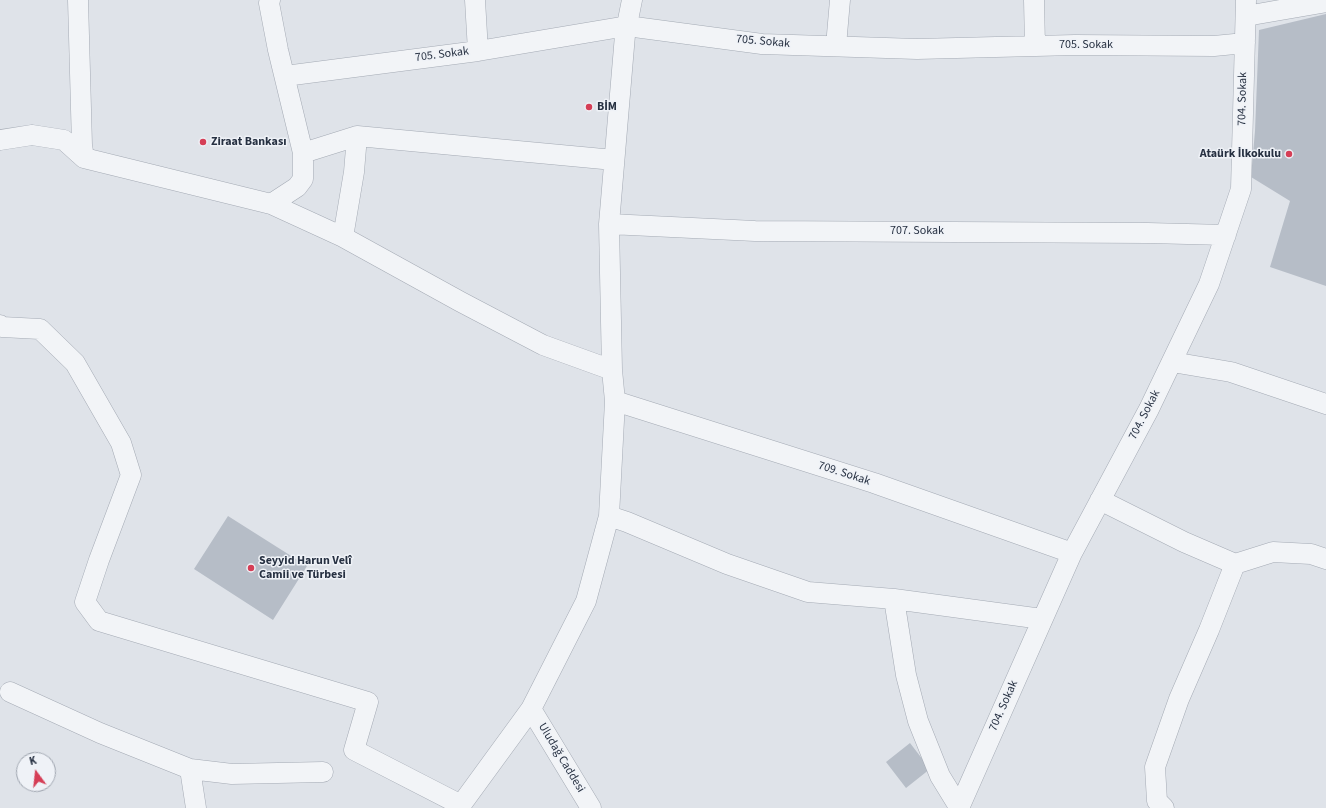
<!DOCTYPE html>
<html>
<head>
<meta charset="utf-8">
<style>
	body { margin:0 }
	#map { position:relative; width:1326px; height:808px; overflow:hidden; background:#dfe3e9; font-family:"Source Sans 3",sans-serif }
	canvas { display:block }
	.north { position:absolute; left:16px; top:752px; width:40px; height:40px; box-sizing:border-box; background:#eff2f7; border:1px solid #9fa5af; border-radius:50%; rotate:345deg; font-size:11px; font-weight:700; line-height:16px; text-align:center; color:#273142 }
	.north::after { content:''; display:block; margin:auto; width:14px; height:18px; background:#d53e56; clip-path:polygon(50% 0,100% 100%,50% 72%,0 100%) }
</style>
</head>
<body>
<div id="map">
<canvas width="1326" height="808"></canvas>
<div class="north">K</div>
</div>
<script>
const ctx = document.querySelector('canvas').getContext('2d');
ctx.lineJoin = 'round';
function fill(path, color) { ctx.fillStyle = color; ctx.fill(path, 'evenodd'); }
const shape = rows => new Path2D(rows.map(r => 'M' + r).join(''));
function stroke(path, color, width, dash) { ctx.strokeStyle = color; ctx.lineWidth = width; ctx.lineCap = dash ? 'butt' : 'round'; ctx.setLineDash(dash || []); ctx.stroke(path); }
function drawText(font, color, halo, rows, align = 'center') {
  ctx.font = font + ' "Source Sans 3",sans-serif'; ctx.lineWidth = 3; ctx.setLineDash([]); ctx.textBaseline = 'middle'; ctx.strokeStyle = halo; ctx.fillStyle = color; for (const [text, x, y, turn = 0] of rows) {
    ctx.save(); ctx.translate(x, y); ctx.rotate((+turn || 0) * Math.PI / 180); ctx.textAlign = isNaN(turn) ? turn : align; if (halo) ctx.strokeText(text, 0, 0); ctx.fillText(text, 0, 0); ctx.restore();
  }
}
fill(shape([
	[1326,14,1326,286,1270,267,1290,201,1251,177,1255,131,1259,30],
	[228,516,307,566,273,620,194,569],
	[910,743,930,769,906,788,886,762]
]), '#b6bdc7');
const minor = shape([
	[78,0,82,145,84,158],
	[270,0,269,3,278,50,303,153,303,179,297,187,271,204],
	[475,0,478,51],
	[1034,0,1035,46],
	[1246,16,1326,2],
	[836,46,840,0],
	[285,76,478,51,627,26,762,44,917,49,1075,45,1214,46,1245,43],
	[0,140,32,135,64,140,84,158,271,204,343,237,461,302,543,345,612,370],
	[303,153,357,136,614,160],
	[609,224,755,231,1148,233,1226,235],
	[343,237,354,172,357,136],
	[0,325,2,327,40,329,75,363,121,443,131,475,99,560,85,602,99,621,368,702,354,750,461,805,459,808],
	[1172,362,1231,372,1326,404],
	[615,401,874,483,1072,553],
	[1100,500,1184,542,1235,564,1273,552,1311,554,1326,559],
	[609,516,627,522,727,564,808,592,894,599,1042,619],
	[894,599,906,675,918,721,940,776,959,807],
	[10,692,100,733,190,769,232,774,323,772],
	[531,709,591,808],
	[190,769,196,808],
	[460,808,461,805,531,709,586,601,609,516,615,401,612,370,609,224,625,35,632,0],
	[959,808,1072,553,1149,409,1209,284,1241,189,1246,0],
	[1164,808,1157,801,1155,767,1179,699,1209,630,1235,564]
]);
stroke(minor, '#a4aab4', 21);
stroke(minor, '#f2f4f7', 20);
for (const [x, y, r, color] of [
	[589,107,4,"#d53e56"],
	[203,142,4,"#d53e56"],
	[1289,154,4,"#d53e56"],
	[251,568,4,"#d53e56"]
]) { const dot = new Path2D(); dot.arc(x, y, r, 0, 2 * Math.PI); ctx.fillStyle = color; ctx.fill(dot); stroke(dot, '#eff2f7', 1.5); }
drawText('12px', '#273142', '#eff2f7', [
	["705. Sokak",763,42,5],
	["705. Sokak",1086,45],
	["705. Sokak",442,55,-7],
	["704. Sokak",1243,99,-89],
	["707. Sokak",917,231],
	["704. Sokak",1145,415,-63],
	["709. Sokak",844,474,18],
	["704. Sokak",1004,706,-66],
	["Uludağ Caddesi",561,758,59]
]);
drawText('bold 12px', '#273142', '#eff2f7', [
	["BİM",597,107],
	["Ziraat Bankası",211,142],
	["Ataürk İlkokulu",1281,154,"right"],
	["Seyyid Harun Velî",259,561],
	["Camii ve Türbesi",259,575]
], 'left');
</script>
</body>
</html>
